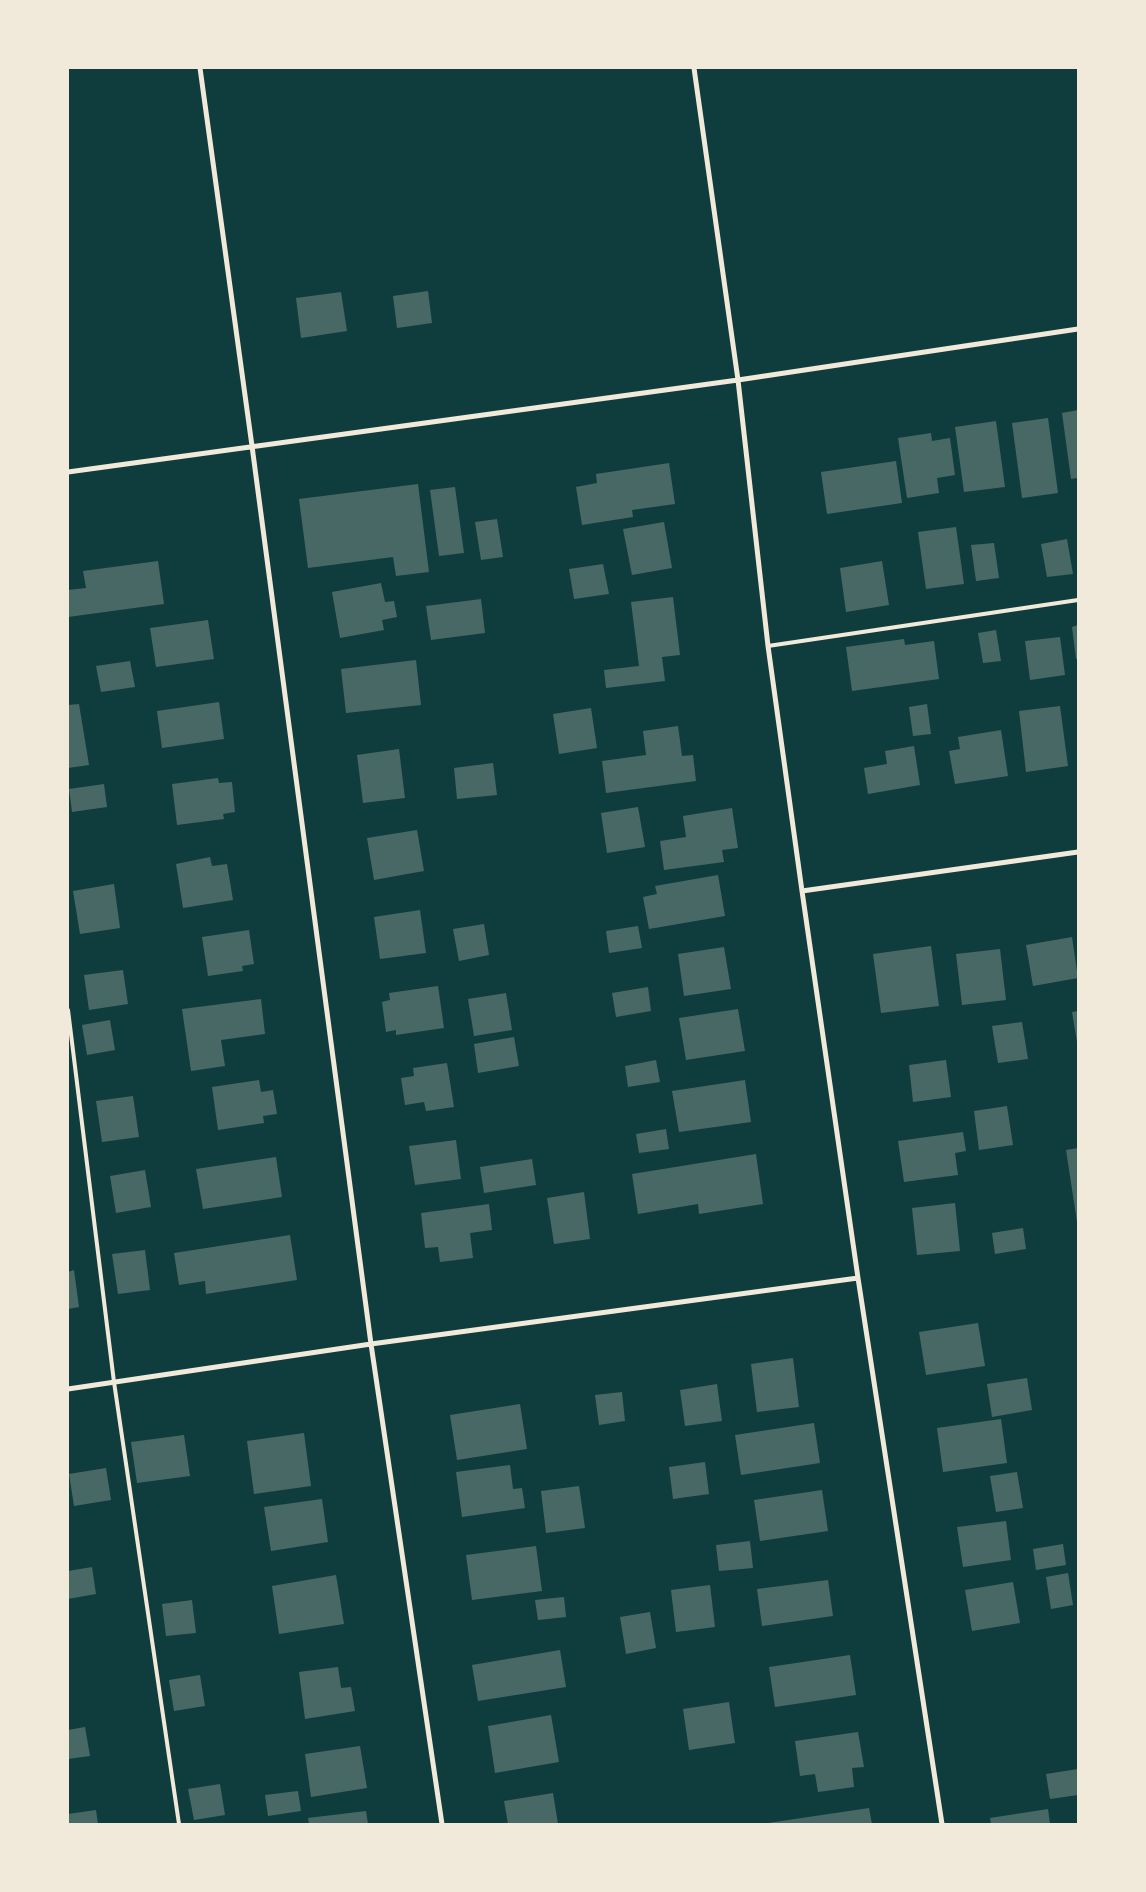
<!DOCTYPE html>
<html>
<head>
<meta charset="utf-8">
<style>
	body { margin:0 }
	#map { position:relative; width:1146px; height:1892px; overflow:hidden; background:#0f3d3e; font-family:Quicksand,sans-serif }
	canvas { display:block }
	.frame { position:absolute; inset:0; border:69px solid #f1e9da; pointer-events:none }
</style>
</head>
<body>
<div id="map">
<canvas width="1146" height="1892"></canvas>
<div class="frame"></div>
</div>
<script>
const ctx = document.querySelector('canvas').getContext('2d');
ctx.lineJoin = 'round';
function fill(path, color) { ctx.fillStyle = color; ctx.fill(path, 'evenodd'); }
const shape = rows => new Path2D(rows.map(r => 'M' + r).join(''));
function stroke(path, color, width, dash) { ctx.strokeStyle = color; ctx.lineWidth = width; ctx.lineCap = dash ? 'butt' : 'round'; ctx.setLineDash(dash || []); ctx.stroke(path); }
fill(shape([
	[428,291,432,323,397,328,393,296],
	[341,292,347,331,301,338,296,298],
	[1078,410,1078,478,1071,479,1062,413],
	[1048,418,1058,493,1022,498,1012,423],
	[996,421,1005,487,964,492,955,427],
	[931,433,932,441,950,438,955,475,937,478,939,493,907,498,898,438],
	[896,461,902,503,827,514,821,472],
	[669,463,675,504,632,510,633,517,582,525,576,487,597,483,596,474],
	[418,484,429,572,396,576,393,557,308,568,299,499],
	[455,487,464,553,439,556,430,490],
	[497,519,503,557,481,560,475,522],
	[664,522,672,568,632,575,623,529],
	[956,527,964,584,926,589,918,532],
	[1067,539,1073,574,1047,577,1041,544],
	[994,543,999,578,976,581,971,545],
	[158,561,164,604,68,617,68,590,86,588,83,571],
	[882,561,889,605,846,612,840,568],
	[603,564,609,594,574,599,569,569],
	[381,583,385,602,394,601,397,617,382,620,384,630,340,638,332,592],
	[673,597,680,655,662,657,665,681,606,688,604,670,639,666,631,602],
	[481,599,485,633,431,640,426,606],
	[208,620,214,659,156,667,150,628],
	[1078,625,1078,659,1076,659,1072,627],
	[996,630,1001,661,983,663,978,633],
	[1060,637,1065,675,1030,680,1025,641],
	[904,639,905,645,934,641,939,679,852,691,846,647],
	[416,660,421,705,346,713,341,669],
	[130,661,135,687,101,692,96,666],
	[219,702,224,739,162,748,157,711],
	[79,704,89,765,68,768,68,705],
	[927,704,931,734,913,736,909,707],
	[1060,706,1068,766,1026,772,1019,711],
	[591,708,597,748,559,754,553,714],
	[678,726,682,756,693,755,696,781,606,793,602,761,646,755,643,731],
	[1001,730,1008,776,955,784,949,751,960,749,958,737],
	[914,746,920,785,868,794,864,768,887,764,885,751],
	[399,749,405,798,363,803,357,755],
	[493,763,497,795,457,799,454,768],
	[218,778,219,783,232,782,235,812,223,814,224,819,177,825,172,784],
	[104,784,107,807,72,812,69,789],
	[638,807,645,847,607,853,601,813],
	[732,808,738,848,722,850,724,862,664,870,660,841,686,837,683,816],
	[417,830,424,871,374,880,367,838],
	[210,857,212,866,227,864,233,900,183,908,176,864],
	[718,875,725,916,649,929,643,897,657,894,655,886],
	[114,884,120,928,80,934,73,891],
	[420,910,426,953,380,959,374,917],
	[484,924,489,955,459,961,453,929],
	[638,926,642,948,609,953,606,931],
	[249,930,254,964,242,966,243,971,208,976,202,937],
	[1072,937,1078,978,1033,986,1026,945],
	[931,946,939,1006,881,1013,873,954],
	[724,947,731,989,684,996,678,954],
	[1000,949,1006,1000,962,1005,956,954],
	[123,970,128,1004,89,1010,84,975],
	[438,986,444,1028,396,1035,396,1030,386,1032,382,1002,390,1000,389,993],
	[648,987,651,1011,616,1017,612,993],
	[506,993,512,1030,474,1036,468,999],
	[261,999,265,1034,221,1040,225,1066,191,1071,182,1009],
	[738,1009,745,1051,686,1060,679,1018],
	[1078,1011,1078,1041,1077,1042,1072,1012],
	[110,1020,115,1050,87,1055,82,1025],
	[1022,1022,1028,1059,998,1063,992,1026],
	[514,1037,519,1066,478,1073,474,1044],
	[656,1060,660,1082,628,1087,625,1066],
	[946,1060,951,1097,913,1102,909,1065],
	[447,1063,454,1107,426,1111,424,1102,405,1105,401,1078,414,1076,413,1068],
	[259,1080,261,1092,273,1090,277,1114,263,1116,264,1123,218,1130,212,1087],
	[745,1080,751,1122,679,1132,672,1091],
	[133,1096,139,1137,102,1142,96,1101],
	[1007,1106,1013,1145,979,1150,974,1111],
	[666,1129,669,1149,639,1153,636,1134],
	[963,1132,966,1151,955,1153,958,1175,904,1182,898,1141],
	[456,1140,461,1179,415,1185,409,1146],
	[1078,1148,1078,1222,1077,1222,1066,1150],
	[756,1154,763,1204,699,1214,698,1204,638,1214,632,1174],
	[276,1157,282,1197,203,1209,196,1169],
	[532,1159,536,1185,484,1193,480,1167],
	[145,1170,151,1207,116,1213,110,1176],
	[584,1192,590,1239,554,1244,547,1198],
	[955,1203,960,1251,917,1255,912,1208],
	[489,1204,492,1230,470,1233,473,1258,440,1262,438,1247,425,1248,421,1213],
	[1023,1228,1026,1249,995,1254,992,1233],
	[290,1235,297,1280,206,1294,205,1281,179,1285,174,1253],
	[145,1250,150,1290,118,1294,112,1254],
	[74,1270,79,1307,68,1309,68,1272],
	[978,1323,985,1366,926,1375,919,1332],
	[793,1358,799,1407,757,1412,751,1364],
	[1027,1378,1032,1410,992,1417,987,1384],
	[717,1384,722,1421,685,1426,680,1390],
	[622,1392,625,1421,599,1425,595,1395],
	[520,1404,527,1449,457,1460,450,1415],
	[1001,1419,1007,1463,943,1472,937,1428],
	[814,1423,820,1463,741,1475,735,1435],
	[304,1433,311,1486,254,1494,247,1441],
	[184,1435,190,1476,137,1483,131,1442],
	[705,1462,709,1494,673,1499,669,1467],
	[510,1465,513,1489,522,1488,525,1508,462,1517,456,1472],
	[106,1468,111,1500,74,1506,69,1474],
	[1017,1472,1023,1508,996,1512,990,1476],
	[579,1486,585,1528,546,1533,541,1491],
	[822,1490,828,1531,760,1541,754,1500],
	[322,1499,328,1542,271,1551,264,1507],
	[1006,1521,1011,1560,963,1567,957,1527],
	[750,1541,753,1568,719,1571,716,1545],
	[1063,1544,1066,1565,1036,1570,1033,1549],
	[536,1546,542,1591,472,1600,466,1555],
	[92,1567,96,1594,68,1599,68,1571],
	[1068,1573,1073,1605,1051,1609,1046,1577],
	[336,1575,344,1624,279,1634,272,1586],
	[828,1580,833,1616,762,1626,757,1589],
	[1013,1582,1020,1623,972,1631,965,1590],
	[710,1585,715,1627,676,1632,671,1590],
	[564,1597,566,1617,538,1620,535,1600],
	[192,1600,196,1633,166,1636,162,1604],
	[650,1612,656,1648,626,1654,620,1617],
	[560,1650,566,1687,478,1701,472,1665],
	[850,1655,856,1695,775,1707,769,1667],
	[338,1667,341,1688,351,1687,355,1711,305,1719,299,1672],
	[200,1675,205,1706,174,1711,169,1680],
	[729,1702,735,1743,689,1750,683,1709],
	[551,1715,559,1762,495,1773,488,1726],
	[85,1727,90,1756,68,1759,68,1730],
	[858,1732,864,1767,852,1768,854,1787,818,1792,815,1774,800,1776,795,1741],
	[360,1746,367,1788,311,1797,305,1754],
	[1078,1769,1078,1795,1050,1799,1046,1774],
	[220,1784,225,1815,194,1820,188,1789],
	[298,1791,301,1811,268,1816,265,1795],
	[553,1793,558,1824,508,1824,504,1801],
	[869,1808,872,1824,769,1824,768,1823],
	[1048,1809,1050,1824,991,1824,990,1818],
	[96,1810,98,1824,68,1824,68,1814],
	[366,1811,368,1824,309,1824,308,1818]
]), '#486865');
stroke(shape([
	[768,646,1078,600],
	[68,1010,114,1382,179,1824]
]), '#f1e9da', 4);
stroke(shape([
	[200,68,252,446,371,1344,442,1824],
	[694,68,738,380,768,646,802,891,858,1278,942,1824],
	[68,472,738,380,1078,329],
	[802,891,1078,852],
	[68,1389,371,1344,858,1278]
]), '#f1e9da', 5);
</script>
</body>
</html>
